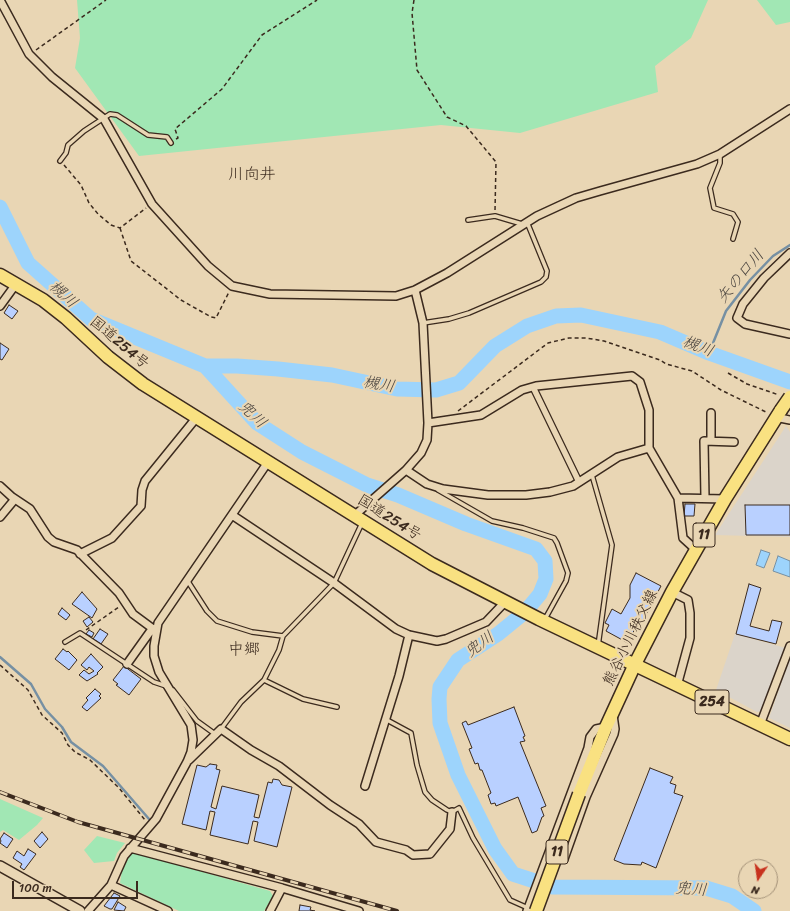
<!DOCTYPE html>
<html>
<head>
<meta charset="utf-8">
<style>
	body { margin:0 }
	#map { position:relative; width:790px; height:911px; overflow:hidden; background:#e9d6b4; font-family:Sriracha,sans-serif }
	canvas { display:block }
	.north { position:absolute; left:738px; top:859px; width:40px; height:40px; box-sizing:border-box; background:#e9d6b4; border:1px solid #a39178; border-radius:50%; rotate:193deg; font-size:11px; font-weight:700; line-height:16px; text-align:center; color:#3b2a1e }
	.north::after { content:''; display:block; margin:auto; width:14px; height:18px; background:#c8321e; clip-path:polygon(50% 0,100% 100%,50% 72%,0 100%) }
	.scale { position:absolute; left:12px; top:881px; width:126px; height:18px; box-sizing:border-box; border:2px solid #3b2a1e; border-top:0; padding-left:5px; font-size:12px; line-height:14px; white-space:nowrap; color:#3b2a1e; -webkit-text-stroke:3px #e9d6b4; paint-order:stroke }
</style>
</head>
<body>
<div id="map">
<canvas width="790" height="911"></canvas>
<div class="north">N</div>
<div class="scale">100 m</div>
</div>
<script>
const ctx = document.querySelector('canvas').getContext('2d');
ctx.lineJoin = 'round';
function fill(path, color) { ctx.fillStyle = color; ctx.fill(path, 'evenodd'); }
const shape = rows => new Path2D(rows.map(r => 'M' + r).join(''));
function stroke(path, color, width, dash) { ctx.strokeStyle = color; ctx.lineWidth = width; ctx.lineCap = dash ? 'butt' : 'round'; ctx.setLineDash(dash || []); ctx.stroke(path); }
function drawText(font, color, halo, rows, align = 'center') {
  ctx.font = font + ' Sriracha,"Klee One",sans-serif'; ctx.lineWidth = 4; ctx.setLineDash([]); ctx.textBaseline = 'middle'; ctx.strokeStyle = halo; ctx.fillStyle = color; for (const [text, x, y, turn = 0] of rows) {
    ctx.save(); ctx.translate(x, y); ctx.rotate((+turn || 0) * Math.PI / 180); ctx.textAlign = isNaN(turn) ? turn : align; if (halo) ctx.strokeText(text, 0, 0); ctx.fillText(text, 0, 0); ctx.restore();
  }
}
fill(shape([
	[786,426,790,432,790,537,715,535],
	[735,634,786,648,761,711,757,712,716,690],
	[790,658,790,728,769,718]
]), '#dbd4ca');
fill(shape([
	[77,0,708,0,691,38,655,66,658,92,520,133,441,125,139,156,75,68,80,38],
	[757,0,790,0,790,22,776,25],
	[0,799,43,818,37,825,19,840,3,830,0,832],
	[97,836,125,843,117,853,114,861,94,863,84,850],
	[132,852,270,891,273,896,264,911,179,911,120,883,123,864]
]), '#a1e7b4');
const water = shape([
	[761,550,770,553,764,568,756,565,761,550],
	[778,556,790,561,790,577,773,571,778,556]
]);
fill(water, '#9dd4fc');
stroke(water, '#7690a3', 1);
stroke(shape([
	[709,353,726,311,750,280,773,256,790,245],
	[0,657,31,684,45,709,62,727,71,742,103,766,149,819]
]), '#7690a3', 2.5);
stroke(shape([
	[0,207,28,263,91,319,205,366,237,366,278,369,332,375,397,389,436,390,459,383,495,346,527,326,556,316,581,315,660,332,709,353,790,382],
	[205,366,257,423,302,452,367,485,398,495,466,524,536,549,545,561,546,579,540,594,525,612,498,634,458,660,440,687,439,699,440,723,458,775,495,849,513,874,553,887,706,888,732,896,754,911]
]), '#9dd4fc', 15);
const building = shape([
	[9,305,18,311,12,319,4,313,9,305],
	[0,343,9,349,2,360,0,359,0,343],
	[685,504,695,504,694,516,684,516,685,504],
	[745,505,790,505,790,535,746,535,745,505],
	[636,573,661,586,641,624,638,622,628,643,606,631,609,625,605,623,612,609,621,614,630,598,630,585,636,573],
	[749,584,761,588,750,626,769,631,772,620,782,622,776,644,736,634,749,584],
	[82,592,97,609,92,618,72,604,82,592],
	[62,608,70,615,66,620,58,614,62,608],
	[89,617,93,622,87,627,83,621,89,617],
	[100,629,108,634,101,644,93,639,100,629],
	[89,630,94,633,92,637,86,634,89,630],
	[63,649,67,652,68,651,77,660,69,670,55,659,63,649],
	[91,654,103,667,97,673,98,674,87,681,79,675,84,670,89,674,94,671,89,667,87,670,81,665,91,654],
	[124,666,141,679,129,695,116,685,118,684,113,680,124,666],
	[95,689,101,694,99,696,101,698,87,711,82,707,88,700,86,698,95,689],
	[514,707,525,736,523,737,525,741,520,742,546,806,541,808,544,816,542,817,537,831,532,833,518,797,496,806,495,803,491,804,488,795,491,793,482,770,480,770,478,763,475,764,469,749,472,748,462,723,466,721,468,725,514,707],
	[210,764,217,765,216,769,220,770,211,807,216,809,222,786,259,795,254,817,259,818,268,782,272,783,273,779,279,780,282,785,292,787,277,847,254,841,258,822,253,821,248,844,210,835,215,812,210,811,206,830,182,824,197,765,206,767,210,764],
	[650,768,673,777,670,783,676,785,674,793,683,796,656,868,642,862,641,865,624,864,614,860,650,768],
	[42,832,48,839,40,848,34,841,42,832],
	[4,833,13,839,7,848,0,843,1,841,0,839,4,833],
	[28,849,36,854,24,870,20,867,22,864,13,858,17,851,24,856,28,849],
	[114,893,120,896,112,909,110,909,104,906,114,893],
	[118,902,126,907,124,911,114,910,118,902],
	[300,905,311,907,310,910,315,911,299,911,300,905]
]);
fill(building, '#b9d0ff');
stroke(building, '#3b2a1e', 1);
const service = shape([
	[720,154,720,163,710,188,714,208,733,214,738,222,733,239],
	[60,161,66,153,68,145,84,131,110,114,117,115,148,135,167,137,171,143],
	[468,220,495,216,522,224],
	[423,323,449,319,469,313,541,282,546,277,547,271,527,222],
	[592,475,612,545,598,646],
	[438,490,492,521,523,528,554,538,557,543,568,573,566,581,545,619],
	[187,580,207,611,217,621,252,632,283,636],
	[65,642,80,633,154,682,166,686],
	[264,680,303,699,337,707],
	[173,690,197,721,215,734],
	[387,720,411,733,417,765,425,792,432,800,447,810,452,812,459,808,473,838,510,900,528,908],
	[221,729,241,702,264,680,279,650,283,636,334,583,362,523]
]);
const pedestrian = shape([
	[533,387,579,482]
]);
const minor = shape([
	[0,0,29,54,52,77,104,119,152,204,208,266,232,286,270,294,396,296,415,290,447,273,537,216,576,198,600,191,697,164,720,154,790,109],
	[790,253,764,278,743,304,737,318,745,324,790,334],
	[0,306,16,284],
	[775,417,790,420],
	[428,423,481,415,522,390,536,386,632,376,640,382,649,410,649,448,678,498,683,538,695,549],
	[711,441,711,413],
	[406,470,427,484,443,489,488,495,526,495,550,492,573,486,618,457,649,448],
	[0,486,12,497,30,509,48,537,54,542,77,550,119,593,133,614,156,631],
	[678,498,725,499],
	[705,498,704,441,734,442],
	[232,515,334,583,396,629,409,635,437,641,446,639,486,622,505,602],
	[355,515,406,470,421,453,427,440,428,423,423,323,415,290],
	[0,517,15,499],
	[80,554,112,538,141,506,142,490,145,481,197,417],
	[672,592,688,600,690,613,690,638,677,686],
	[127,664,152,629],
	[760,725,790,646],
	[189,760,221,729,251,750,279,766,330,805,359,824,376,842,406,850,413,855,430,854,450,829,452,812],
	[365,786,399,676,409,635],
	[130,848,282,888,359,911],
	[552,859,564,859,586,797,614,734,615,729,613,715],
	[111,885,168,911],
	[88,911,111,885,124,856,156,819,187,762,191,752,193,740,191,725,159,672,154,656,154,646,158,623,268,462],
	[270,911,282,888],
	[527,911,588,748,590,737,596,729,606,727]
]);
const tertiary = shape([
	[0,866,80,911]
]);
const primary = shape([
	[579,794,606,727,635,664,672,592,725,499,781,410]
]);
const trunk = shape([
	[0,275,43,300,66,318,108,357,143,384,432,564,539,619,790,739]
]);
stroke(service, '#3b2a1e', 6);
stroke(pedestrian, '#3b2a1e', 8);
stroke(minor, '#3b2a1e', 10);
stroke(tertiary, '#3b2a1e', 12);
stroke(primary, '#3b2a1e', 15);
stroke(trunk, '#3b2a1e', 15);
stroke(shape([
	[414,0,412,13,417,70,447,117,466,126,496,162,495,211],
	[36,50,106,0],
	[176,139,178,138,175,129,222,89,262,35,317,0],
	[64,165,81,185,89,203,98,214,111,225,120,228,146,208],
	[120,228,131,261,181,300,211,317,216,318,229,292],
	[728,373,747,384,779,395],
	[458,411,548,343,569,338,586,338,604,341,660,360,666,364,692,371,721,390,768,413],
	[86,630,119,607],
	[0,665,28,690,42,715,62,733,68,745,75,752,90,760,119,788,145,820]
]), '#3b2a1e', 1.5, [4, 3]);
stroke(service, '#e9d6b4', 3.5);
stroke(pedestrian, '#e9d6b4', 5.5);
stroke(minor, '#e9d6b4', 7);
stroke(tertiary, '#e9d6b4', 9);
stroke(primary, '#f9e181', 12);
stroke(trunk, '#f9e181', 12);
const rail = shape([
	[0,792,78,822,397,911]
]);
stroke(rail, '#3b2a1e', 4);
stroke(rail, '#e9d6b4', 2.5, [8]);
const primaryBridge = shape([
	[781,410,790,397],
	[536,911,579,794]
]);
stroke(primaryBridge, '#3b2a1e', 15, []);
stroke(primaryBridge, '#f9e181', 12);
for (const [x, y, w] of [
	[704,535,22],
	[712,702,34],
	[557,852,22]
]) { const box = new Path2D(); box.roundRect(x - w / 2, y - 12, w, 24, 3); ctx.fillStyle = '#e9d6b4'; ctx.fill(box); stroke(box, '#3b2a1e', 1); }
drawText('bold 14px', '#3b2a1e', null, [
	["11",704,535],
	["254",712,702],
	["11",557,852]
]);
drawText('15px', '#3b2a1e', '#e9d6b4', [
	["国道254号",119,343,40],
	["国道254号",389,518,32],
	["熊谷小川秩父線",631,638,-64]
]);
drawText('16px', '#3b2a1e', '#e9d6b4', [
	["川向井",252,175],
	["中郷",244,650]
]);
drawText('italic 16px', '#4a443f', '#e9d6b4', [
	["矢の口川",741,277,-50],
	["槻川",63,295,42],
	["槻川",698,347,21],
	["槻川",379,385,10],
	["兜川",252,415,43],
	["兜川",480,645,-36],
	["兜川",691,890,4]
]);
</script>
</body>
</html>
